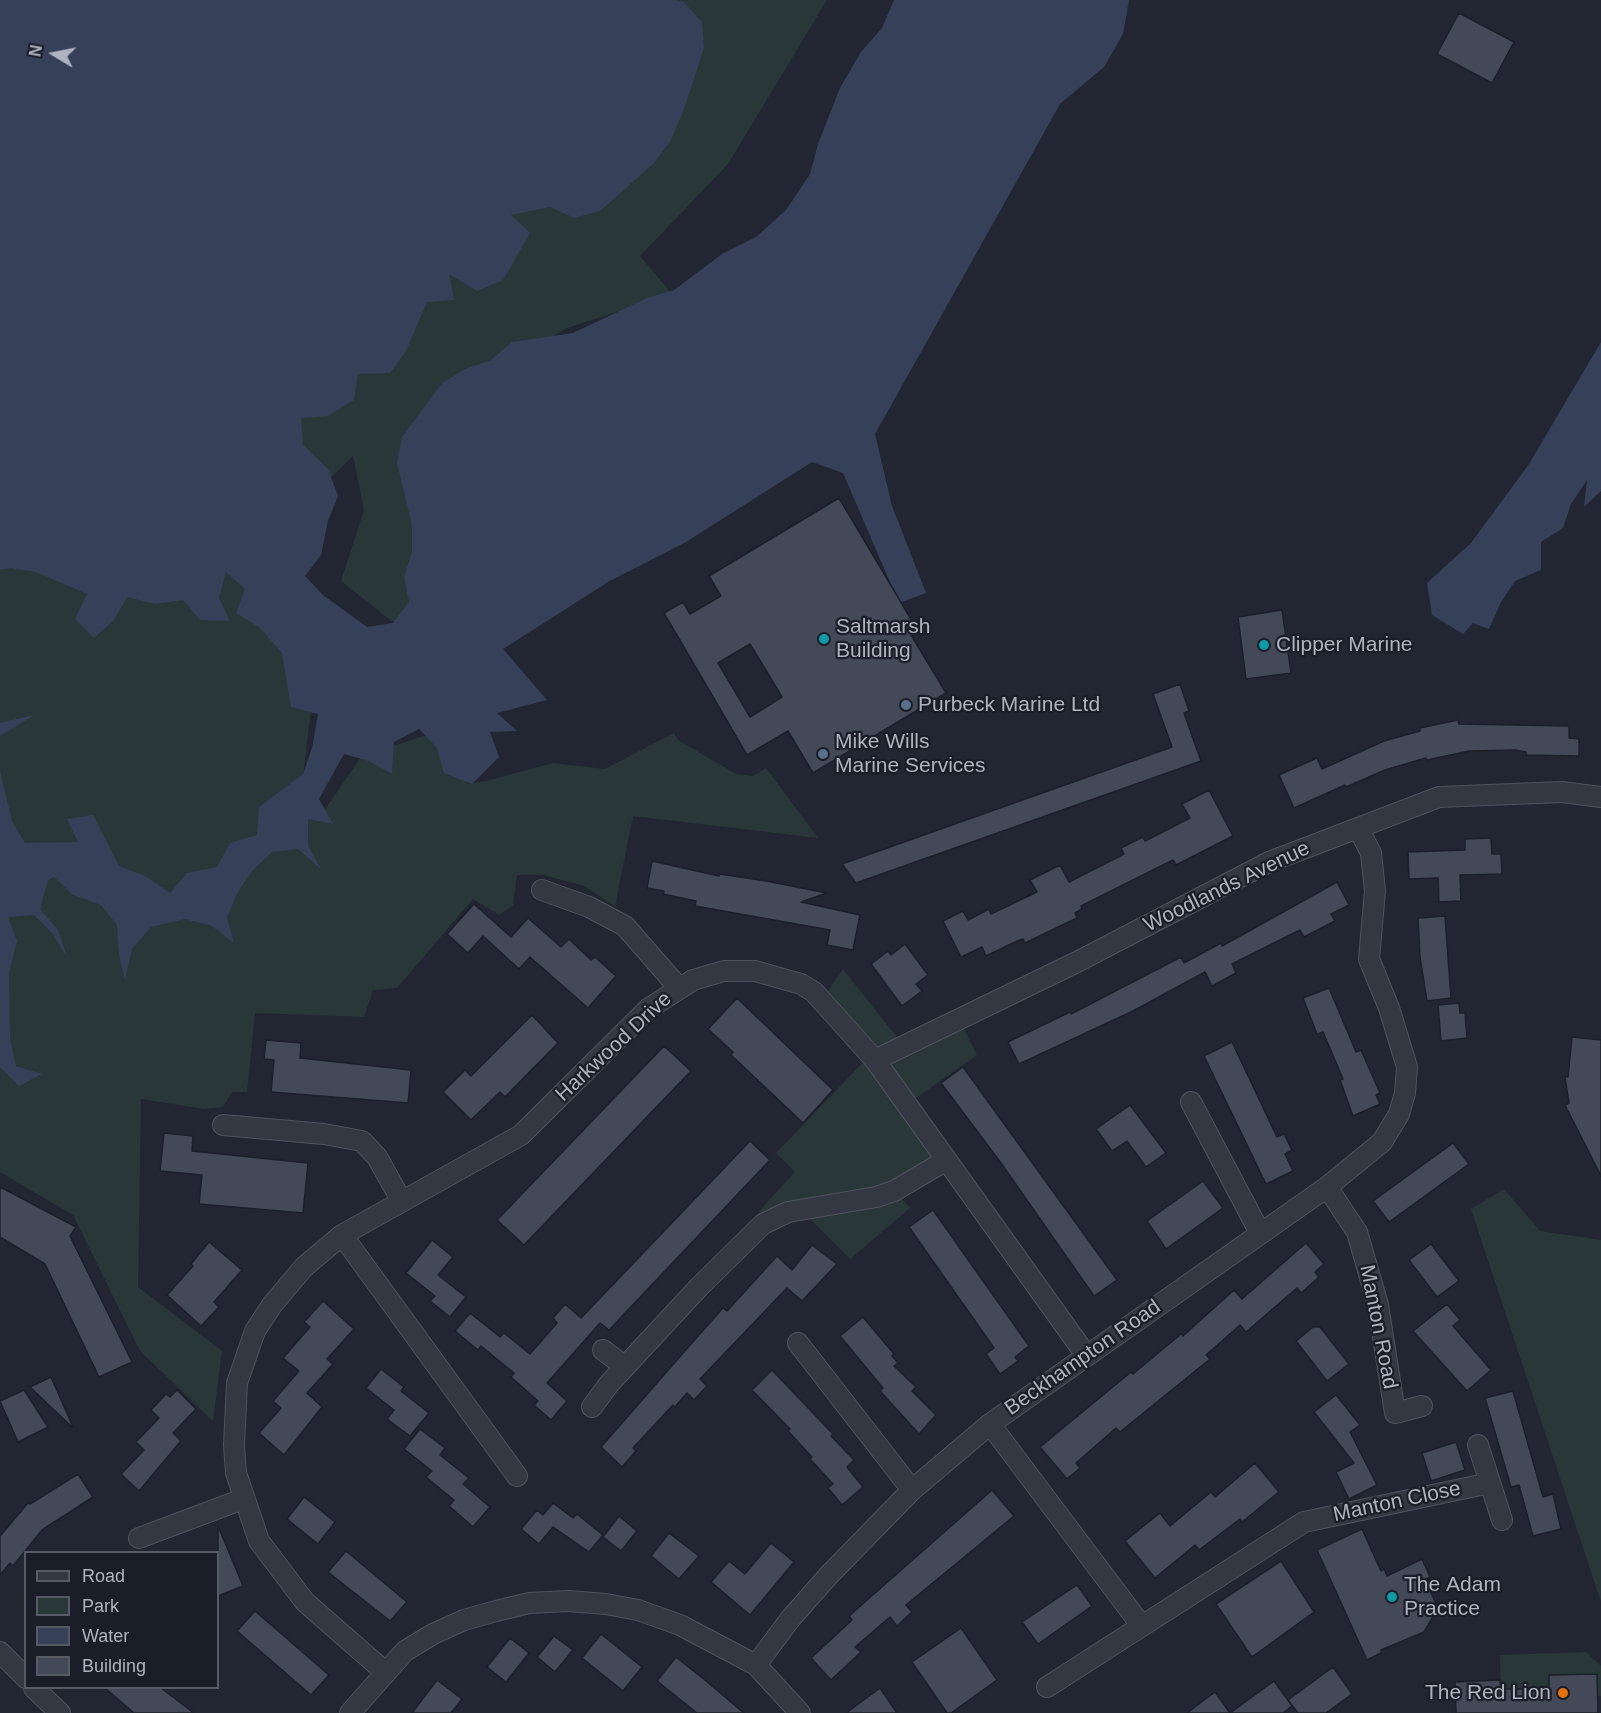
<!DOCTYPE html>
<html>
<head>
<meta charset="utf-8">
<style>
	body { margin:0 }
	#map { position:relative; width:1601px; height:1713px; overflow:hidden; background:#212632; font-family:Arial,sans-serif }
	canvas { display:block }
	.legend { position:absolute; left:24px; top:1551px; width:195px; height:138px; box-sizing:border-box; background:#1a1e28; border:2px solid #555a65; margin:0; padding:8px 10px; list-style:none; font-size:18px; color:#aeb3c0 }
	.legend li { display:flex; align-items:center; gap:12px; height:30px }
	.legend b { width:30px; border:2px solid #555a65 }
	.north { position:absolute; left:24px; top:24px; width:60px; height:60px; -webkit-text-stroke:4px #1a1e28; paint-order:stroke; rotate:280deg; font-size:16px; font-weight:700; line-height:24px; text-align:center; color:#aeb3c0 }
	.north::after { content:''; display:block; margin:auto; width:21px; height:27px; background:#aeb3c0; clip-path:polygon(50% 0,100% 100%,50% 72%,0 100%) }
</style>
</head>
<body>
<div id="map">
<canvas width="1601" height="1713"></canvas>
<ul class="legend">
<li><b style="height:8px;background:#343843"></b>Road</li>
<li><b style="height:16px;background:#293739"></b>Park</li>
<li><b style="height:16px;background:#364058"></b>Water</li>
<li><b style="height:16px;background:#434957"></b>Building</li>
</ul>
<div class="north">N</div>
</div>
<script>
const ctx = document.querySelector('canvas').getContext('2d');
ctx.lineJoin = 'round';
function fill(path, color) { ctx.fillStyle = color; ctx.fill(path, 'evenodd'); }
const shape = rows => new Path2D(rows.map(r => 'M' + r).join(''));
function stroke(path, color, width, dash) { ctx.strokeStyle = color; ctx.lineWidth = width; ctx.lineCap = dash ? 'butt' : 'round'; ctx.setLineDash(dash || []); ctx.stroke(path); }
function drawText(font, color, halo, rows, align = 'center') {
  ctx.font = font + ' Arial,sans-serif'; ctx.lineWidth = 4.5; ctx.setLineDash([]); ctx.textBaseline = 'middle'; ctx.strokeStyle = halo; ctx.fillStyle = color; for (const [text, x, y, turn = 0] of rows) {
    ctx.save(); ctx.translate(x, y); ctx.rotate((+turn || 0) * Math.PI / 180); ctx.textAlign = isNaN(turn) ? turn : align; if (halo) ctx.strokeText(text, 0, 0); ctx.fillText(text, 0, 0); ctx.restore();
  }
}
fill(shape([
	[110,0,827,0,728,164,640,256,672,294,567,328,440,399,434,593,400,628,341,581,364,510,353,456,311,497,248,573,311,710,301,792,321,815,361,757,447,728,467,784,486,781,553,763,605,769,674,733,678,740,736,774,753,776,766,768,818,838,633,816,615,906,584,886,543,875,517,875,513,905,499,915,473,899,397,988,373,990,364,1017,255,1013,247,1092,232,1092,223,1107,204,1109,141,1099,138,1287,222,1351,213,1421,140,1351,73,1215,0,1172,0,87],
	[843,969,904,1046,959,1019,977,1055,906,1105,945,1161,894,1191,910,1208,850,1259,800,1209,763,1224,759,1211,795,1172,776,1153,870,1055,822,1000],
	[1504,1189,1540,1231,1601,1240,1601,1602,1471,1209],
	[1586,1652,1601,1666,1601,1696,1597,1696,1597,1674,1549,1675,1549,1689,1528,1689,1501,1713,1500,1655]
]), '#293739');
fill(shape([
	[0,0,677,0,684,2,702,22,704,48,684,109,671,140,654,163,600,211,574,218,550,207,511,215,530,233,503,280,477,291,449,274,454,300,427,302,406,351,390,373,358,374,354,400,328,416,301,418,303,445,328,469,338,496,328,521,321,555,305,576,323,595,367,627,393,623,409,602,404,577,412,551,412,525,397,463,402,437,442,383,465,369,491,360,512,342,573,333,647,298,674,290,722,254,756,237,786,210,810,174,818,144,840,88,861,52,882,28,894,0,1129,0,1123,34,1104,67,1060,104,875,434,892,506,926,593,899,603,843,473,812,462,686,542,608,582,503,649,547,700,497,713,517,731,490,732,499,757,472,784,444,773,437,748,419,729,394,742,392,774,369,761,344,754,319,799,333,824,308,819,308,846,321,869,298,849,272,852,252,871,237,893,227,918,234,943,212,926,185,919,151,927,132,949,125,980,119,954,117,925,101,905,73,895,54,877,48,880,40,909,58,930,67,957,52,933,34,915,8,917,17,941,9,973,10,1039,16,1066,42,1074,19,1086,0,1067,0,771,12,821,25,843,78,842,67,819,93,815,119,866,145,876,170,893,187,873,217,867,230,843,257,835,259,807,303,774,312,748,318,714,291,707,282,653,259,627,236,613,245,589,226,572,219,598,230,621,200,620,183,600,155,604,127,597,114,620,94,638,75,619,87,594,36,572,11,568,0,570],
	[1601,342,1601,491,1584,507,1587,480,1571,504,1563,528,1541,542,1541,570,1515,581,1500,604,1489,629,1473,623,1463,634,1432,615,1427,583,1471,543,1529,464],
	[34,715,10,730,0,736,0,723]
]), '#364058');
const building = shape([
	[1459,13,1514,42,1492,83,1437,54,1459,13],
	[839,498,918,631,911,635,946,693,813,773,788,731,747,755,664,613,683,602,690,614,721,596,709,576,839,498],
	[750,644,782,697,750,717,718,663,750,644],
	[1282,610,1291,673,1246,679,1238,617,1282,610],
	[1180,684,1189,711,1184,713,1201,761,856,883,842,864,1172,747,1153,694,1180,684],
	[1458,720,1459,724,1569,726,1569,738,1579,739,1579,756,1526,755,1526,752,1515,750,1469,751,1427,760,1426,758,1385,770,1346,787,1345,785,1294,808,1279,775,1317,758,1322,769,1384,741,1420,731,1420,728,1458,720],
	[1209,790,1233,836,1176,865,1173,860,1081,906,1082,909,1075,913,1077,918,1025,943,1023,939,1017,941,986,956,982,947,961,957,943,921,963,911,968,920,989,909,991,914,1037,892,1030,880,1060,865,1069,882,1124,854,1121,848,1143,837,1145,841,1190,818,1182,804,1209,790],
	[1491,838,1492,854,1501,854,1502,874,1460,875,1461,901,1439,902,1438,878,1409,879,1408,852,1465,850,1465,839,1491,838],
	[652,861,719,876,720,874,766,881,827,893,801,902,860,915,853,950,827,945,830,930,695,906,696,901,663,894,664,891,647,888,652,861],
	[1337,882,1349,905,1331,914,1335,921,1304,937,1300,930,1232,964,1236,973,1212,986,1205,972,1133,1011,1019,1064,1008,1042,1070,1012,1071,1014,1181,957,1184,963,1221,943,1222,946,1337,882],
	[474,904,511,937,528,918,561,947,569,939,591,960,595,957,616,976,588,1008,530,957,519,969,483,936,468,953,447,934,474,904],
	[1445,916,1451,998,1427,1001,1420,957,1418,918,1445,916],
	[905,944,928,975,916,984,922,991,902,1006,871,964,888,951,891,955,905,944],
	[1329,988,1356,1052,1361,1050,1380,1093,1376,1095,1380,1104,1353,1116,1340,1080,1343,1079,1323,1032,1317,1034,1303,998,1329,988],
	[737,998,833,1090,803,1123,731,1055,733,1052,708,1029,737,998],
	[1459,1003,1460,1013,1465,1013,1467,1038,1441,1041,1438,1005,1459,1003],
	[532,1015,558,1043,505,1097,500,1092,471,1120,443,1092,465,1070,471,1076,532,1015],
	[1572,1037,1601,1040,1601,1176,1565,1105,1569,1103,1565,1077,1568,1077,1572,1037],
	[266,1040,301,1043,300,1058,411,1070,408,1103,271,1092,274,1060,264,1059,266,1040],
	[1232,1042,1277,1137,1284,1134,1292,1150,1285,1154,1293,1171,1266,1184,1204,1056,1232,1042],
	[664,1046,691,1071,524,1245,497,1220,664,1046],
	[963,1067,1117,1280,1094,1296,1001,1163,941,1083,963,1067],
	[1130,1105,1166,1153,1146,1167,1127,1141,1112,1151,1096,1129,1130,1105],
	[164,1133,193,1136,192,1151,308,1163,303,1213,199,1204,202,1175,160,1171,164,1133],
	[750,1141,770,1160,609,1330,600,1323,547,1383,567,1401,551,1420,534,1405,538,1401,511,1377,514,1373,481,1346,478,1350,455,1331,470,1313,500,1337,504,1333,530,1354,557,1323,553,1318,565,1304,581,1318,750,1141],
	[1453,1143,1469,1164,1389,1222,1373,1201,1453,1143],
	[1203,1181,1223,1208,1166,1249,1147,1221,1203,1181],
	[0,1187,76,1227,70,1236,132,1362,99,1377,45,1264,0,1237,0,1187],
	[933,1210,1029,1346,1015,1357,1018,1361,1000,1374,986,1354,994,1348,909,1227,933,1210],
	[432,1240,453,1257,438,1275,466,1297,450,1317,430,1301,435,1296,406,1273,432,1240],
	[209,1242,242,1270,214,1302,219,1307,201,1326,167,1295,193,1266,191,1264,209,1242],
	[1306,1243,1324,1264,1315,1272,1319,1277,1301,1293,1297,1288,1246,1332,1240,1325,1206,1355,1210,1359,1120,1432,1116,1428,1076,1463,1080,1468,1067,1479,1040,1447,1131,1372,1133,1374,1181,1334,1183,1336,1234,1290,1242,1299,1306,1243],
	[1431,1244,1459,1281,1437,1297,1409,1260,1431,1244],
	[812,1245,837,1264,802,1301,787,1288,700,1379,707,1386,694,1400,687,1393,675,1407,673,1405,633,1448,636,1451,622,1467,601,1447,698,1336,723,1308,727,1311,777,1256,792,1270,812,1245],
	[323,1301,354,1329,327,1359,333,1364,307,1393,322,1407,284,1455,259,1433,281,1408,273,1401,299,1371,283,1358,310,1327,304,1322,323,1301],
	[1447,1304,1460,1320,1453,1326,1491,1370,1467,1391,1413,1331,1447,1304],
	[863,1317,894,1354,892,1356,898,1363,894,1366,916,1387,912,1391,936,1415,919,1434,880,1391,883,1388,840,1336,863,1317],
	[1313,1327,1320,1327,1349,1364,1327,1381,1296,1341,1313,1327],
	[381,1369,404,1387,401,1391,429,1413,410,1436,387,1419,394,1410,366,1388,381,1369],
	[772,1370,833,1434,831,1436,854,1460,847,1467,863,1487,842,1505,828,1488,833,1484,810,1459,812,1457,788,1431,790,1429,752,1390,772,1370],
	[51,1377,73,1427,72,1427,30,1387,51,1377],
	[24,1390,48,1427,18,1442,0,1401,24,1390],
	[177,1390,196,1409,173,1433,181,1441,139,1491,121,1474,144,1450,136,1442,159,1418,151,1410,166,1394,170,1397,177,1390],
	[1513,1391,1543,1497,1553,1494,1561,1529,1533,1536,1519,1485,1511,1487,1485,1398,1513,1391],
	[1336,1395,1360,1425,1350,1432,1377,1485,1349,1499,1336,1472,1354,1463,1314,1412,1336,1395],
	[420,1429,445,1448,440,1455,469,1478,463,1484,490,1507,473,1527,449,1506,454,1500,426,1477,432,1471,404,1449,420,1429],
	[1456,1442,1465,1470,1431,1481,1422,1453,1456,1442],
	[1255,1463,1279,1492,1242,1522,1240,1519,1199,1550,1195,1545,1155,1578,1125,1541,1160,1513,1170,1526,1211,1492,1215,1497,1255,1463],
	[78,1474,93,1497,42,1530,13,1566,10,1563,0,1575,0,1536,28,1503,30,1504,78,1474],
	[992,1490,1014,1516,906,1605,912,1612,897,1626,890,1617,855,1647,861,1652,831,1680,811,1658,852,1620,849,1616,992,1490],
	[304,1497,335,1522,318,1544,287,1519,304,1497],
	[553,1503,573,1518,577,1514,603,1535,589,1552,553,1527,539,1544,521,1529,537,1510,543,1515,553,1503],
	[619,1516,637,1531,621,1551,603,1537,619,1516],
	[218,1526,243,1586,218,1596,218,1526],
	[1362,1529,1381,1571,1384,1569,1387,1576,1422,1559,1430,1577,1425,1580,1438,1608,1424,1632,1381,1650,1381,1653,1367,1660,1317,1550,1362,1529],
	[669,1533,699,1556,679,1579,651,1556,669,1533],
	[771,1543,794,1562,750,1615,711,1582,729,1561,745,1574,771,1543],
	[346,1551,407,1602,390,1621,328,1572,346,1551],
	[1281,1561,1314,1612,1252,1657,1216,1604,1281,1561],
	[1077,1585,1092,1606,1038,1644,1022,1622,1077,1585],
	[255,1611,329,1675,311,1695,237,1631,255,1611],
	[961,1628,997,1680,951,1713,947,1713,912,1662,961,1628],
	[601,1634,642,1667,623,1691,582,1658,601,1634],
	[554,1636,573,1650,555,1672,537,1657,554,1636],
	[510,1638,529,1653,506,1682,487,1667,510,1638],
	[676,1657,706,1681,744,1713,697,1713,657,1681,676,1657],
	[1333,1667,1352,1694,1326,1713,1298,1713,1288,1700,1333,1667],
	[1597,1674,1598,1713,1456,1713,1455,1682,1500,1680,1501,1689,1549,1689,1549,1675,1597,1674],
	[437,1680,462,1699,451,1713,412,1713,437,1680],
	[1274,1681,1292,1706,1283,1713,1187,1713,1215,1692,1230,1713,1274,1681],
	[105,1688,161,1688,194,1713,134,1713,105,1688],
	[880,1688,897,1713,846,1713,880,1688]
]);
fill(building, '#434957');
stroke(building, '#1c202a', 1.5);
const minor = shape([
	[542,890,589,907,625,926,679,988],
	[875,1060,1077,962,1269,862,1439,797,1562,792,1601,797],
	[1191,1102,1260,1233],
	[223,1125,324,1134,362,1141,377,1157,401,1200],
	[1327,1187,1357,1232,1378,1305,1395,1413,1422,1406],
	[342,1235,517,1476],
	[798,1343,912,1490],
	[603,1350,625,1367],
	[592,1407,609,1384,699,1287,763,1224,788,1212,876,1197,894,1191,945,1161],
	[990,1424,1141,1625],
	[1478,1445,1502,1520],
	[139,1538,243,1499],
	[0,1652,26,1678],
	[756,1665,791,1618,829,1575,912,1490,990,1424,1327,1187,1382,1142,1399,1114,1405,1093,1407,1067,1389,1008,1369,959,1375,891,1371,853,1358,828],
	[384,1671,305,1602,259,1541,236,1473,234,1445,237,1383,255,1331,272,1305,304,1267,342,1235,521,1135,648,1009,693,980,724,971,755,971,801,984,814,992,875,1060,1086,1355],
	[1047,1687,1304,1522,1490,1483],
	[34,1688,60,1713],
	[350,1713,405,1651,433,1634,464,1620,496,1611,529,1603,568,1601,606,1604,638,1610,680,1625,756,1665,800,1713]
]);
stroke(minor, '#4f535e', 22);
stroke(minor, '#343843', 20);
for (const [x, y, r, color] of [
	[824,639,6,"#0f9aa8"],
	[1264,645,6,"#0f9aa8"],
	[906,705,6,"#5c6f8a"],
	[823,754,6,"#5c6f8a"],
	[1392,1597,6,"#0f9aa8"],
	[1563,1693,6,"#e8710a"]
]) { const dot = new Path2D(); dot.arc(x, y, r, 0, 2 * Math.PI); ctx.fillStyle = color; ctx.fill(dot); stroke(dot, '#1a1e28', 2); }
drawText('21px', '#aeb3c0', '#1a1e28', [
	["Saltmarsh",836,627],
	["Building",836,651],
	["Clipper Marine",1276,645],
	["Purbeck Marine Ltd",918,705],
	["Mike Wills",835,742],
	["Marine Services",835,766],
	["The Adam",1404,1585],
	["Practice",1404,1609],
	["The Red Lion",1551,1693,"right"]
], 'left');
drawText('21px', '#aeb3c0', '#1a1e28', [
	["Woodlands Avenue",1227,887,-26],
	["Harkwood Drive",614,1047,-43],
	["Manton Road",1378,1327,79],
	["Beckhampton Road",1083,1358,-35],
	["Manton Close",1397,1502,-12]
]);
</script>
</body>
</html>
